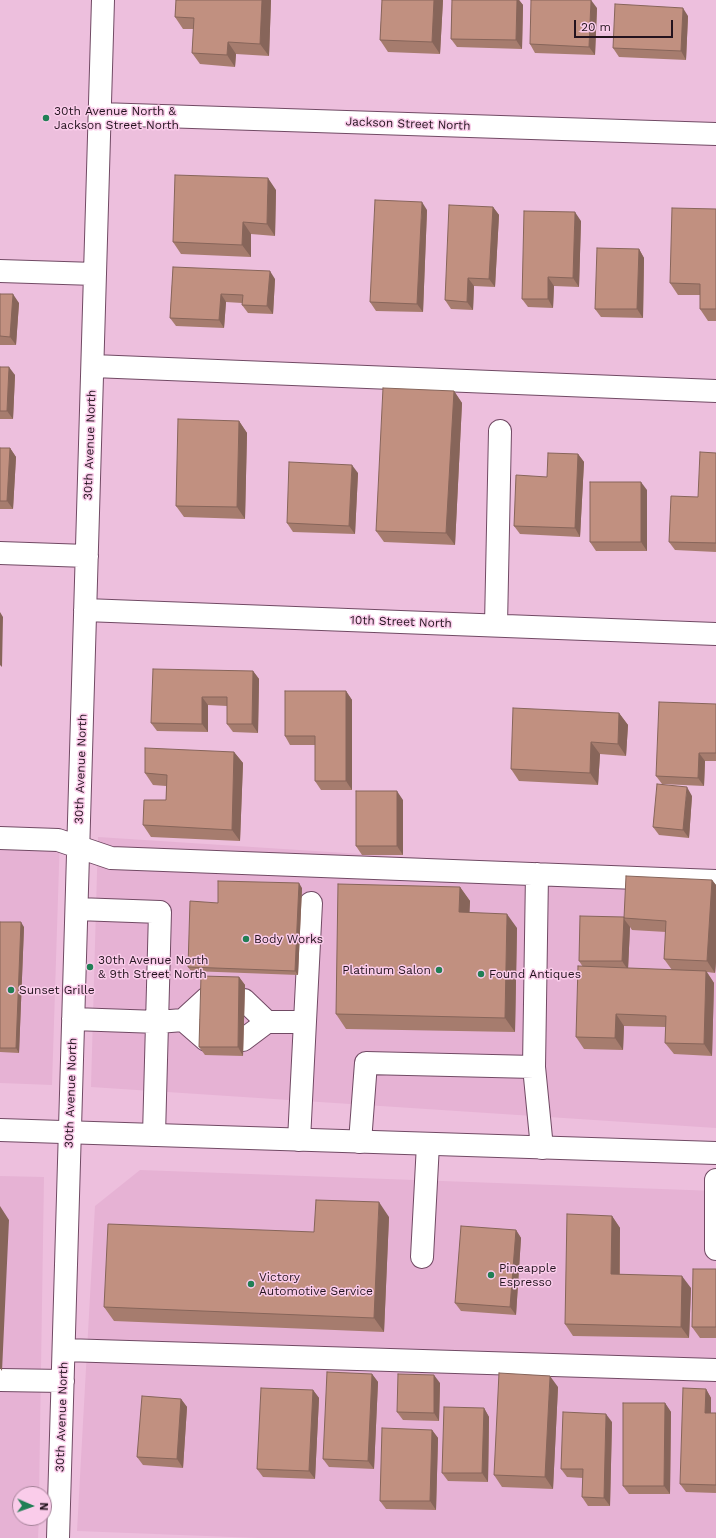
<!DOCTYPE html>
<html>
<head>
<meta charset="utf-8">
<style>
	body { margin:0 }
	#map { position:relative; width:716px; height:1538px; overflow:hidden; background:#edbfdd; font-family:"Work Sans",sans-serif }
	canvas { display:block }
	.north { position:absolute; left:12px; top:1486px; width:40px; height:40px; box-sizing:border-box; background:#faccea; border:1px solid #a48298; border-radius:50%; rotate:92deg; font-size:11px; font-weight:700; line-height:16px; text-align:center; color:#23131e }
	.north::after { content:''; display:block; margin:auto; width:14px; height:18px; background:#217f55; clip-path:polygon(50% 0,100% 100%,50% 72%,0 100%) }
	.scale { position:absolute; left:574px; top:20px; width:99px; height:18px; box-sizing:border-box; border:2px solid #23131e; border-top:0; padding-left:5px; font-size:12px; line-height:14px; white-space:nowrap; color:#23131e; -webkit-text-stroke:3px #faccea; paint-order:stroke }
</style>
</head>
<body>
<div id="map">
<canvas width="716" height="1538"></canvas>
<div class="north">N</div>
<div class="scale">20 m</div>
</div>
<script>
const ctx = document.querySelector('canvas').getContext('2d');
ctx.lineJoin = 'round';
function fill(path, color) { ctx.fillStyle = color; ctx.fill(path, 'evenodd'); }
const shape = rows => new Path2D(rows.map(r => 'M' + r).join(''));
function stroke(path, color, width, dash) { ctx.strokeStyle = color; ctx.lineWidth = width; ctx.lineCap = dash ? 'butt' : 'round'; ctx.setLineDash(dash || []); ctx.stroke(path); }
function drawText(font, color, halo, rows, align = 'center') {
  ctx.font = font + ' "Work Sans",sans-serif'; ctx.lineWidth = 3; ctx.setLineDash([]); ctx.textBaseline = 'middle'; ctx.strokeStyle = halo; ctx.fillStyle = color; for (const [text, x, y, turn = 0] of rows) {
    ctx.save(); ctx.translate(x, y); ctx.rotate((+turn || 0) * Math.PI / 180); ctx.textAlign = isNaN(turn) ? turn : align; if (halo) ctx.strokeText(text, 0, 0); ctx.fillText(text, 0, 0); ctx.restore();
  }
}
fill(shape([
	[0,831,60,835,52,1085,0,1083],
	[98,837,716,877,716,1128,91,1087],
	[140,1170,716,1191,716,1538,258,1538,77,1531,95,1206],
	[0,1176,44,1177,39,1494,20,1494,20,1518,39,1518,38,1538,0,1538]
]), '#e6b2d4');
const minor = shape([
	[100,114,716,134],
	[0,271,95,274],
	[93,366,716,391],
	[0,553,87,556],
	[85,610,716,634],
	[496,625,500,431],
	[0,838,58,840,111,858,716,881],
	[537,874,534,1067,542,1148],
	[77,909,160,912,154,1135],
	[244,1000,267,1022,304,1022],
	[73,1019,158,1022,183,1020,207,998],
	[183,1020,206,1040],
	[243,1040,267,1022],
	[299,1140,311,903],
	[360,1142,366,1063,534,1067],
	[716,1180,716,1249],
	[422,1257,428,1144],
	[64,1350,716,1370],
	[0,1380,63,1381],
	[58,1538,103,0]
]);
const major = shape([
	[0,1130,716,1153]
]);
stroke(minor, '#714a64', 24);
stroke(major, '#714a64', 24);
stroke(minor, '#fff', 22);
stroke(major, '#fff', 22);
fill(shape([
	[176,0,271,0,269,56,236,54,235,67,200,64,192,53,194,29,183,29,175,17],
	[382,0,443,0,440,54,388,52,380,40],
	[452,0,519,0,523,5,522,49,457,47,451,39],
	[597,8,595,55,535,53,530,44],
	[688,16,686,60,619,57,613,48],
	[276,190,275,236,251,234,251,257,181,254,173,242],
	[493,207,499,215,495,287,474,286,473,310,451,309,445,300],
	[716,209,716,321,708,321,700,309,700,295,678,295,670,283],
	[427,210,423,312,376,311,370,302],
	[581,221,579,287,554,286,553,308,528,307,522,299],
	[639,249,644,258,643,318,601,317,595,309],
	[173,267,275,279,273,314,248,313,242,305,242,303,226,302,224,328,176,326,170,318],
	[0,294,19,303,16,345,0,345],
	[0,367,15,375,13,419,0,419],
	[454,391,462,403,455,545,384,542,376,531],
	[239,421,247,433,245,519,184,517,176,506],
	[0,448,10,448,16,457,13,509,0,509],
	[716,453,716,552,675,550,669,542,698,497],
	[578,454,584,462,580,537,520,534,514,526],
	[358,473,355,534,293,532,287,523],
	[647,490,647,551,596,551,590,542],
	[253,671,259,679,258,733,233,732,227,724,227,706,208,705,208,732,157,731,151,723],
	[346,691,352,700,352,790,321,790,315,781,315,745,290,745,285,736],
	[716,704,716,761,705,761,704,786,662,784,656,776],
	[619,713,628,725,626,756,600,754,598,785,519,781,511,769],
	[234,752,243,763,240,841,151,837,143,825,166,800,166,786,153,785,145,773],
	[692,796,689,838,659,835,653,827],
	[403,800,403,855,362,855,356,846],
	[712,880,716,885,716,962,715,973,707,972,714,983,712,1056,674,1054,665,1043,666,1027,624,1026,623,1050,584,1049,576,1037,583,967,579,961,624,917],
	[630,927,632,930,666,932,664,959,672,970,628,968],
	[460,887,470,901,469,913,517,928,515,1032,346,1029,336,1014],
	[302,888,298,975,191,971,188,967],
	[0,922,24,927,19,1053,0,1052],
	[239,977,245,985,243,1056,205,1055,199,1047],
	[612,1216,620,1228,620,1274,691,1288,689,1338,573,1336,565,1324],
	[389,1217,384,1332,114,1321,104,1307,314,1232],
	[516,1230,521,1238,516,1315,461,1311,455,1303],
	[716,1269,716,1338,700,1338,692,1327],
	[372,1374,378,1382,374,1469,329,1467,323,1459],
	[440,1383,439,1421,403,1420,397,1412],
	[558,1387,553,1489,502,1487,494,1475],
	[706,1389,711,1398,711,1413,716,1413,716,1493,686,1492,680,1484],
	[313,1390,319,1398,315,1479,263,1477,257,1469],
	[181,1399,187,1407,183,1468,143,1465,137,1457],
	[665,1403,671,1412,670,1494,629,1494,623,1486],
	[484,1408,489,1417,488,1482,448,1481,442,1473],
	[612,1422,610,1506,588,1506,582,1497,583,1478,567,1477,561,1469],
	[432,1430,438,1438,436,1510,386,1509,380,1501]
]), '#a67c6e');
fill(shape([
	[262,0,271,0,269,56,260,44],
	[434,0,443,0,440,54,432,42],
	[517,0,519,0,523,5,522,49,516,40],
	[591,0,597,8,595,55,589,47],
	[683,8,688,16,686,60,681,51],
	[228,42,236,54,235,67,227,55],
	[268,178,276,190,275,236,267,224],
	[422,202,427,210,423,312,417,304],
	[493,207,499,215,495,287,489,279],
	[575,212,581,221,579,287,573,278],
	[243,222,251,234,251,257,242,245],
	[639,249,644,258,643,318,637,309],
	[270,271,275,279,273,314,267,306],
	[548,277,554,286,553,308,548,299],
	[468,278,474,286,473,310,467,302],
	[13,294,19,303,16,345,10,337],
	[221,294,226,302,224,328,219,320],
	[9,367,15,375,13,419,7,411],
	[454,391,462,403,455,545,446,533],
	[239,421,247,433,245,519,237,507],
	[10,448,16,457,13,509,7,501],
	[578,454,584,462,580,537,575,528],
	[352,465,358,473,355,534,349,526],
	[641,482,647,490,647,551,641,542],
	[0,612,3,617,2,667,0,665],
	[253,671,259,679,258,733,252,724],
	[346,691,352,700,352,790,346,781],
	[202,697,208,705,208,732,202,724],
	[619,713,628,725,626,756,618,744],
	[591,742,600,754,598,785,590,773],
	[234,752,243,763,240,841,232,830],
	[699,753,705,761,704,786,698,778],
	[687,787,692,796,689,838,683,830],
	[397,791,403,800,403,855,397,846],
	[712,880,716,885,716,962,715,973,707,961],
	[299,883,302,888,298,975,295,971],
	[460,887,470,901,469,927,459,912],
	[507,914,517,928,515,1032,505,1018],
	[624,919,630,927,628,970,622,961],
	[21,922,24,927,19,1053,16,1048],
	[706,971,714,983,712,1056,704,1044],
	[239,977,245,985,243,1056,238,1047],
	[616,1014,624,1026,623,1050,615,1038],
	[379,1202,389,1217,384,1332,374,1318],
	[0,1206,9,1220,2,1371,0,1368],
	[612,1216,620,1228,619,1286,611,1274],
	[516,1230,521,1238,516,1315,510,1307],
	[682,1276,691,1288,689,1338,681,1327],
	[372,1374,378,1382,374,1469,368,1461],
	[434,1375,440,1383,439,1421,434,1413],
	[550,1376,558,1387,553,1489,545,1477],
	[706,1389,711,1398,711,1421,705,1413],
	[313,1390,319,1398,315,1479,309,1471],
	[181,1399,187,1407,183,1468,177,1459],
	[665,1403,671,1412,670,1494,664,1486],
	[484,1408,489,1417,488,1482,482,1473],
	[606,1414,612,1422,610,1506,604,1498],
	[432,1430,438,1438,436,1510,430,1501]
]), '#87655a');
const building = shape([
	[176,0,262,0,260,44,228,42,227,55,192,53,194,18,175,17,176,0],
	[382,0,434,0,432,42,380,40,382,0],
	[452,0,517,0,516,40,451,39,452,0],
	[531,0,591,0,589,47,530,44,531,0],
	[615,4,683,8,681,51,613,48,615,4],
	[175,175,268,178,267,224,243,222,242,245,173,242,175,175],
	[375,200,422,202,417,304,370,302,375,200],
	[449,205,493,207,489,279,468,278,467,302,445,300,449,205],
	[672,208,716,209,716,309,700,309,700,284,670,283,672,208],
	[524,211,575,212,573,278,548,277,548,299,522,299,524,211],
	[597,248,639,249,637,309,595,309,597,248],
	[173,267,270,271,267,306,242,305,243,295,221,294,219,320,170,318,173,267],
	[0,294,13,294,10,337,0,336,0,294],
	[0,367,9,367,7,411,0,411,0,367],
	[383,388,454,391,446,533,376,531,383,388],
	[178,419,239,421,237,507,176,506,178,419],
	[0,448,10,448,7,501,0,501,0,448],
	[700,452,716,453,716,543,669,542,671,496,698,497,700,452],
	[548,453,578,454,575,528,514,526,516,475,547,477,548,453],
	[289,462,352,465,349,526,287,523,289,462],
	[590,482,641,482,641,542,590,542,590,482],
	[153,669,253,671,252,724,227,724,227,697,202,697,202,724,151,723,153,669],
	[285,691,346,691,346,781,315,781,315,736,285,736,285,691],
	[659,702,716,704,716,753,699,753,698,778,656,776,659,702],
	[513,708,619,713,618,744,591,742,590,773,511,769,513,708],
	[145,748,234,752,232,830,143,825,144,800,166,800,167,775,145,773,145,748],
	[657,784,687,787,683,830,653,827,657,784],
	[356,791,397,791,397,846,356,846,356,791],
	[626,876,712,880,707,961,664,959,666,921,624,918,626,876],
	[218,881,299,883,295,971,188,967,190,901,218,903,218,881],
	[338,884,460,887,459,912,507,914,505,1018,336,1014,338,884],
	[580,916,624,917,622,961,579,961,580,916],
	[0,922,21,922,16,1048,0,1048,0,922],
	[578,966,706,971,704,1044,665,1043,666,1016,616,1014,615,1038,576,1037,578,966],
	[201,976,239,977,238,1047,199,1047,201,976],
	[316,1200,379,1202,374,1318,104,1307,108,1224,314,1232,316,1200],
	[567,1214,612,1216,611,1274,682,1276,681,1327,565,1324,567,1214],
	[461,1226,516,1230,510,1307,455,1303,461,1226],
	[693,1269,716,1269,716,1327,692,1327,693,1269],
	[327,1372,372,1374,368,1461,323,1459,327,1372],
	[499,1373,550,1376,545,1477,494,1475,499,1373],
	[398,1374,434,1375,434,1413,397,1412,398,1374],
	[261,1388,313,1390,309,1471,257,1469,261,1388],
	[683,1388,706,1389,705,1413,716,1413,716,1485,680,1484,683,1388],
	[142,1396,181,1399,177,1459,137,1457,142,1396],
	[623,1403,665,1403,664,1486,623,1486,623,1403],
	[444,1407,484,1408,482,1473,442,1473,444,1407],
	[563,1412,606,1414,604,1498,582,1497,583,1469,561,1469,563,1412],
	[382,1428,432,1430,430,1501,380,1501,382,1428]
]);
fill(building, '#c19080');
stroke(building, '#87655a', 1);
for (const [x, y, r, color] of [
	[46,118,4,"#217f55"],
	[246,939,4,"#217f55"],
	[90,967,4,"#217f55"],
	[439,970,4,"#217f55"],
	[481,974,4,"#217f55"],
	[11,990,4,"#217f55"],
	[491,1275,4,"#217f55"],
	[251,1284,4,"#217f55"]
]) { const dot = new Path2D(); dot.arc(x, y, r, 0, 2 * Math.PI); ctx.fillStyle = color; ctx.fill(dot); stroke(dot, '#faccea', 1.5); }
drawText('12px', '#23131e', '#faccea', [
	["30th Avenue North &",54,111],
	["Jackson Street North",54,125],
	["Body Works",254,939],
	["30th Avenue North",98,960],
	["& 9th Street North",98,974],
	["Platinum Salon",431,970,"right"],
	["Found Antiques",489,974],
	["Sunset Grille",19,990],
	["Pineapple",499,1268],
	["Espresso",499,1282],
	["Victory",259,1277],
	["Automotive Service",259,1291]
], 'left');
drawText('12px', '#23131e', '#faccea', [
	["Jackson Street North",408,124,2],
	["30th Avenue North",90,445,-88],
	["10th Street North",401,622,2],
	["30th Avenue North",81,769,-88],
	["30th Avenue North",71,1093,-88],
	["30th Avenue North",62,1417,-88]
]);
</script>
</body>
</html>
